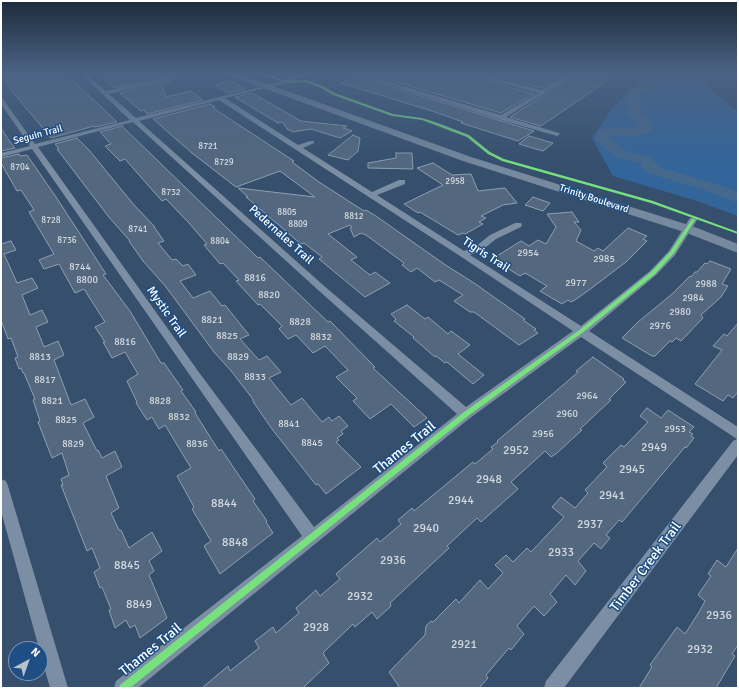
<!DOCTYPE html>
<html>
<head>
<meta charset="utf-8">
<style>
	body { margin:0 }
	#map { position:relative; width:739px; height:689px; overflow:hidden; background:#354f6d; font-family:Signika,sans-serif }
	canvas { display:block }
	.frame { position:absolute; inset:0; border:2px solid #fff; pointer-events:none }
	.north { position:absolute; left:8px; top:641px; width:40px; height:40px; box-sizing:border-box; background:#1e4e84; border:1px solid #7895b5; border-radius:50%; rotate:41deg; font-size:11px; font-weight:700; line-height:16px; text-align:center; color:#fff }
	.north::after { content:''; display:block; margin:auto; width:14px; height:18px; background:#b8c1cc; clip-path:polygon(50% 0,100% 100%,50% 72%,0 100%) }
</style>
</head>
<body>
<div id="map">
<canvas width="739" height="689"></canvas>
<div class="frame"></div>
<div class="north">N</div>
</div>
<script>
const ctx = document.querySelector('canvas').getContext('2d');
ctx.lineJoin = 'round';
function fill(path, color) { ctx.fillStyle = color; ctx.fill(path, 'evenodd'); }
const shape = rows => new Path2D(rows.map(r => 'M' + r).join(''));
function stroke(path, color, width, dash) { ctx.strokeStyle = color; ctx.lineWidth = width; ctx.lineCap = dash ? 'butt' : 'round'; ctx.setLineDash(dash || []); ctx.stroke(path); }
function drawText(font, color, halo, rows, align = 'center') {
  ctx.font = font + ' Signika,sans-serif'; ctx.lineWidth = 3; ctx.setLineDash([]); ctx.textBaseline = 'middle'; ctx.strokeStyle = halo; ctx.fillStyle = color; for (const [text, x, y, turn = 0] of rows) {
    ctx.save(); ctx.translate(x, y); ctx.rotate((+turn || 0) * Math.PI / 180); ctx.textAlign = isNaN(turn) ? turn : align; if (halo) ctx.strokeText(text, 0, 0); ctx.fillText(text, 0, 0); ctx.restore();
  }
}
fill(shape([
	[646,72,705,72,709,88,738,112,738,216,697,201,613,176,592,138,611,110,640,81]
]), '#32659a');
fill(shape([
	[647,72,657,72,661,81,658,85,645,91,639,95,637,100,643,107,640,112,650,120,652,128,647,134,639,136,610,136,610,138,627,152,651,157,659,167,713,183,738,192,738,203,701,189,647,173,641,167,641,163,617,158,597,142,595,139,600,129,638,127,638,124,627,114,627,112,630,107,625,100,630,90,637,85,649,81,647,72]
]), '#45688d');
const building = shape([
	[1,72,64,72,117,122,95,127,94,126,51,138,11,90,4,80,1,72],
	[95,72,111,72,117,76,131,73,131,72,177,72,170,82,162,84,166,97,191,91,203,100,147,114,144,110,141,111,120,93,165,81,166,77,114,88,95,72],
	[369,72,462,72,463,74,534,94,501,113,365,73,369,72],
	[475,72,571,72,542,88,475,72],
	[580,72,617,72,607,78,610,79,541,126,510,117,580,72],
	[357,76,498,120,534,131,518,141,461,123,463,122,432,111,341,83,357,76],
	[231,81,234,82,245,89,228,93,215,85,231,81],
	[252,93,301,121,347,126,343,128,352,131,340,138,311,129,292,132,290,130,288,130,282,122,278,123,235,97,252,93],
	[210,104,215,107,213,108,294,161,292,162,319,182,364,211,366,210,376,216,444,264,474,283,525,319,523,320,536,329,534,330,538,333,519,345,474,312,470,312,454,301,463,295,439,280,435,282,417,268,411,272,402,265,404,263,366,235,361,233,354,237,350,228,352,227,350,225,328,234,357,257,351,260,370,275,375,272,390,283,365,297,319,259,322,257,304,243,301,244,246,197,248,197,238,188,315,197,280,171,236,187,192,153,153,119,210,104],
	[122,126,258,258,260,257,328,322,330,321,375,367,373,368,427,418,414,427,391,404,370,419,353,401,357,398,336,377,348,370,325,346,313,353,296,335,288,339,279,329,282,326,260,304,258,305,236,281,239,280,223,263,220,264,204,245,207,244,189,223,166,199,162,201,125,159,120,161,105,146,111,144,100,132,122,126],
	[1,128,10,142,15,148,1,151,1,128],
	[353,135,360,138,358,151,348,160,328,155,353,135],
	[529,136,553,143,543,151,519,144,529,136],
	[77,138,89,150,134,205,155,227,154,227,164,241,158,243,172,260,176,259,183,266,188,264,196,275,180,281,193,298,210,291,222,306,225,305,249,335,240,339,259,360,267,356,281,372,269,378,291,405,302,398,322,422,329,417,332,421,339,416,348,426,341,431,343,434,337,438,339,440,336,442,361,467,326,494,318,484,316,485,272,429,254,403,252,398,232,372,214,352,166,287,143,261,129,241,130,241,108,216,57,149,59,149,55,144,77,138],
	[396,153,412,153,413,169,368,168,368,163,396,158,396,153],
	[19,154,20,156,27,155,56,197,106,274,103,275,130,311,161,363,164,363,183,390,181,391,196,412,195,413,219,451,221,449,255,499,253,501,267,521,266,522,273,533,220,574,204,546,211,541,192,509,194,507,177,476,191,468,165,425,159,429,152,417,147,420,136,403,137,402,127,381,138,374,125,352,112,358,103,342,105,342,95,327,105,322,84,289,75,293,59,264,44,269,39,260,54,254,29,212,34,210,21,190,17,191,1,163,1,158,19,154],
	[433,163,452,175,471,174,478,191,505,188,517,203,503,205,481,216,486,218,479,222,483,224,465,234,463,233,458,235,420,212,418,213,404,204,443,185,417,168,433,163],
	[533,197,550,203,543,211,525,205,533,197],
	[572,212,579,222,574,222,581,230,576,241,594,251,598,248,603,251,628,228,647,236,643,239,647,241,626,262,589,290,575,300,571,302,568,300,562,304,540,291,547,286,525,273,520,276,494,260,497,258,496,258,497,256,521,241,529,246,538,240,546,244,556,227,547,214,572,212],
	[11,241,16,250,4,254,17,283,32,278,38,288,22,295,30,315,42,310,48,322,36,327,44,347,58,341,64,355,54,360,71,405,85,399,94,417,83,423,97,451,98,450,102,458,115,451,122,467,106,476,119,508,111,513,119,530,121,530,129,548,152,532,162,551,149,561,154,571,149,575,167,618,140,638,135,625,130,628,126,620,115,628,109,610,111,609,102,587,100,588,94,572,100,568,92,548,87,551,61,485,63,485,61,479,69,475,62,453,52,458,38,422,40,421,33,400,35,399,24,373,23,373,21,368,19,369,15,358,18,357,11,338,8,339,1,320,1,244,11,241],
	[710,261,731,269,722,284,728,286,721,297,701,315,703,318,681,341,676,338,672,342,670,341,655,356,652,356,622,338,638,322,671,295,690,276,691,277,695,272,697,272,705,263,707,264,710,261],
	[407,305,425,319,428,317,448,334,451,331,470,345,458,354,484,375,473,384,447,362,445,363,436,356,435,357,413,338,414,337,394,321,396,319,391,314,407,305],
	[738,323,738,392,733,398,728,395,723,401,695,384,722,350,713,346,724,334,727,336,738,323],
	[593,357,624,379,623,380,626,382,609,399,611,400,580,429,582,430,557,453,551,457,545,451,511,482,518,489,481,522,477,518,447,546,449,548,390,603,391,606,377,619,372,612,355,627,353,624,323,653,329,663,303,688,202,688,228,666,230,671,259,648,255,641,273,627,276,633,299,613,296,608,316,590,320,596,340,579,336,574,377,538,380,542,401,524,398,520,412,508,414,511,473,462,475,464,493,449,491,447,498,442,497,441,569,380,578,372,576,371,593,357],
	[647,408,661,418,668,410,694,427,689,432,693,434,691,436,694,438,686,448,685,447,622,522,619,520,606,535,610,538,601,549,594,543,578,561,586,571,575,585,566,575,550,594,557,602,544,616,534,606,517,626,524,634,511,650,509,648,486,675,488,678,479,688,400,688,389,672,425,635,426,626,431,621,433,622,456,599,459,603,480,580,488,589,503,573,495,565,506,555,513,562,527,548,531,552,564,517,552,507,561,497,575,508,588,493,585,490,607,467,603,463,621,445,624,447,648,422,640,416,647,408],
	[738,548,738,645,732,654,735,656,716,688,639,688,652,667,650,665,677,627,685,634,699,612,705,601,698,595,711,576,708,574,717,560,726,567,738,548]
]);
fill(building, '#53687f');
stroke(building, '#8f9fb1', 1);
fill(shape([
	[79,72,84,72,106,91,165,78,165,80,109,94,136,118,279,82,310,72,316,72,282,84,225,98,298,145,310,141,314,141,314,143,303,148,372,192,399,180,405,180,405,184,377,195,464,251,475,247,490,235,515,223,521,223,522,225,521,227,496,239,481,251,470,255,581,326,650,271,669,251,690,218,696,218,697,220,675,255,656,275,589,331,738,427,738,455,564,688,544,688,546,681,733,441,737,439,581,337,470,418,138,688,114,688,116,681,302,536,32,149,1,157,1,153,30,146,1,104,1,98,3,99,35,144,130,120,79,72],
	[219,100,460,256,573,331,466,407,323,285,139,121,219,100],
	[133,122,317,289,457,414,314,527,198,371,38,147,133,122],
	[348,72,355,72,501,115,538,93,463,73,463,72,470,72,542,90,573,72,579,72,506,117,559,133,560,134,557,136,498,119,348,72],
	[1,479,6,481,8,486,68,688,50,688,1,511,1,479]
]), '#7b8ea3');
fill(shape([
	[225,72,234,72,471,157,692,226,738,244,738,253,684,232,463,161,225,74,225,72]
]), '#76899e');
fill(shape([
	[253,72,255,72,288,81,306,80,323,86,335,93,393,114,422,118,435,122,469,135,490,152,504,159,653,201,738,232,738,234,651,203,502,161,488,154,467,137,422,120,392,116,333,95,321,88,305,82,288,83,253,72],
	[692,219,693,219,695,220,674,253,655,274,582,333,468,416,130,688,119,688,120,685,464,412,578,331,651,272,670,252,692,219]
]), '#77e17e');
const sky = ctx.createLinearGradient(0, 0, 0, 168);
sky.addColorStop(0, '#1d2b3c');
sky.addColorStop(0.43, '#4b6384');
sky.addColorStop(1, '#4b638400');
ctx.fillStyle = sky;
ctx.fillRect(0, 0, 739, 168);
drawText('9px', '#d4d9df', null, [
	["8721",208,147],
	["8729",224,163],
	["8704",20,168],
	["2958",455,182],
	["8732",171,193],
	["8805",287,213],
	["8812",354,217],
	["8728",51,221],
	["8809",298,225],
	["8741",138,230],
	["8736",67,241],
	["8804",220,242]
]);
drawText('10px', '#fff', '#1e4e84', [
	["Seguin Trail",38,135,-15],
	["Trinity Boulevard",594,199,18]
]);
drawText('10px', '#d4d9df', null, [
	["2954",528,253],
	["2985",604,259],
	["8744",80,267],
	["8816",255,278],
	["8800",87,280],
	["2977",576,283],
	["2988",706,284],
	["8820",269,295],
	["2984",693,298],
	["2980",680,312],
	["8821",212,320],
	["8828",300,322],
	["2976",660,326],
	["8825",227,336],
	["8832",321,337],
	["8816",125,342],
	["8813",40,357],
	["8829",238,357],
	["8833",255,377],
	["8817",45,380],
	["2964",587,396],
	["8821",52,401],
	["8828",160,401],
	["2960",567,414],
	["8832",179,417],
	["8825",66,420],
	["8841",289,424],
	["2953",675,429],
	["2956",543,434],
	["8845",312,443],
	["8829",73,444],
	["8836",197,444]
]);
drawText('12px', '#fff', '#1e4e84', [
	["Pedernales Trail",281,235,42],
	["Tigris Trail",486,255,33],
	["Mystic Trail",166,312,55]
]);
drawText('12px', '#d4d9df', null, [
	["2949",654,448],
	["2952",516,451],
	["2945",632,470],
	["2948",489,480],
	["2941",612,496],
	["2944",461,501],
	["8844",224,504],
	["2937",590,525],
	["2940",426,529],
	["8848",235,543],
	["2933",561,553],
	["2936",393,561],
	["8845",127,566],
	["2932",360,597],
	["8849",139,605],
	["2936",719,616],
	["2928",316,628],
	["2921",464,645],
	["2932",700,650]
]);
drawText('14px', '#fff', '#1e4e84', [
	["Thames Trail",405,448,-39],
	["Timber Creek Trail",646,567,-53],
	["Thames Trail",151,650,-39]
]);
</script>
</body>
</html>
